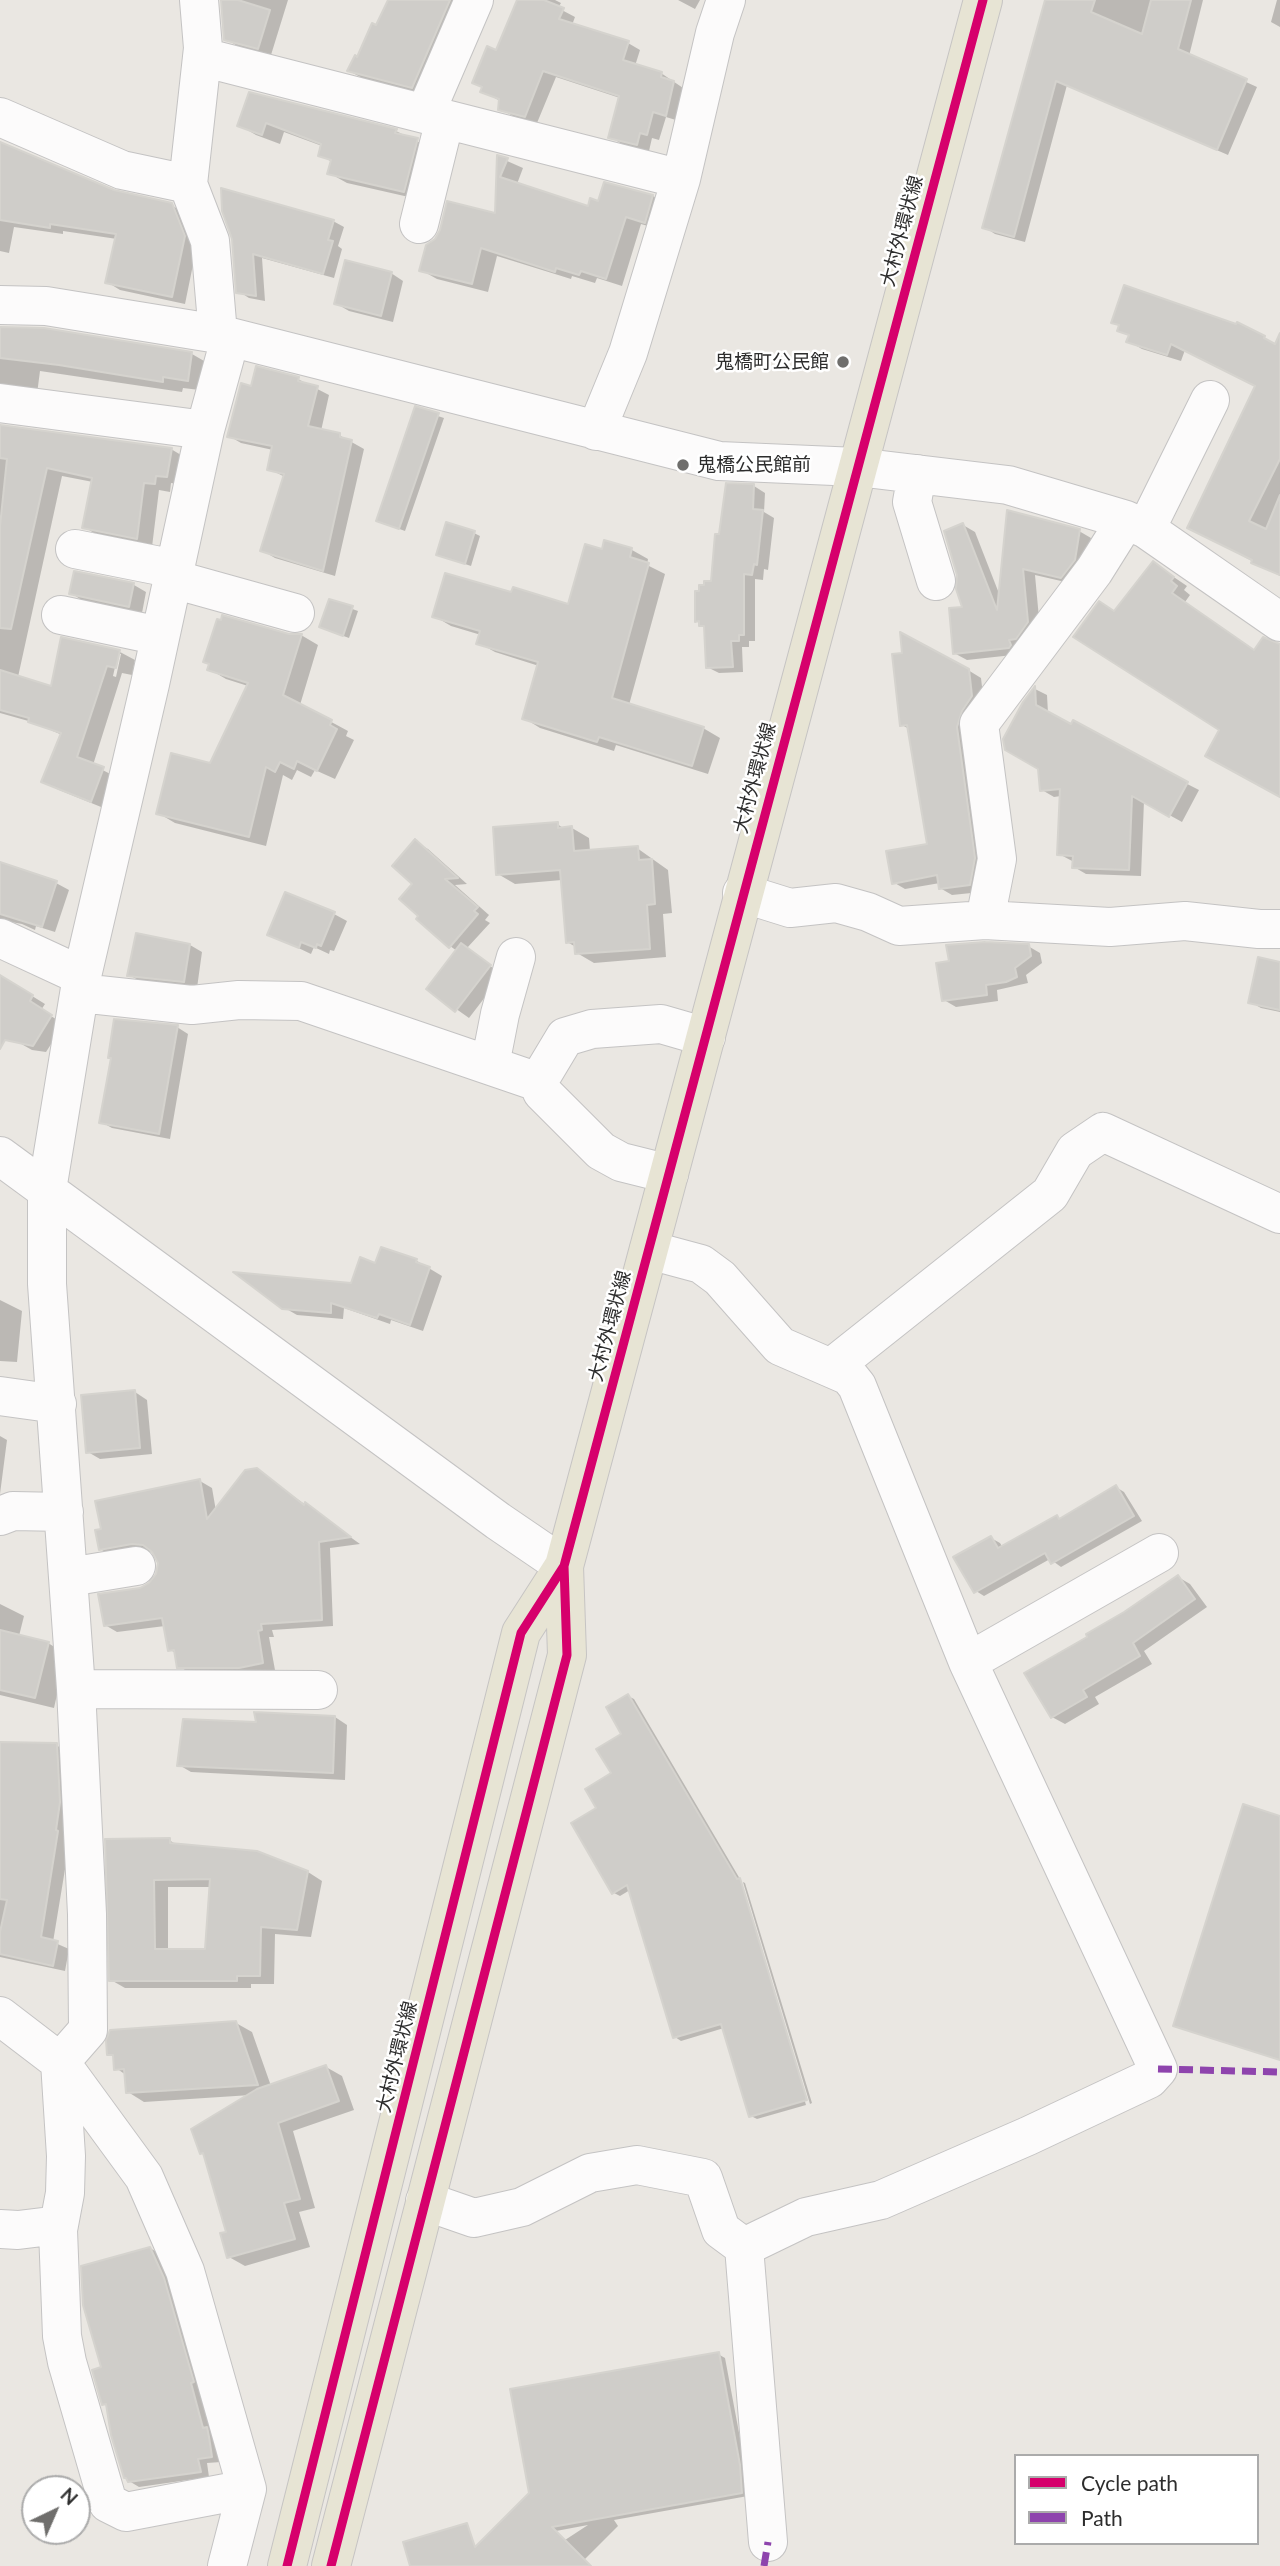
<!DOCTYPE html>
<html>
<head>
<meta charset="utf-8">
<style>
	body { margin:0 }
	#map { position:relative; width:1280px; height:2566px; overflow:hidden; background:#eae7e2; font-family:Lato,sans-serif }
	canvas { display:block }
	.legend { position:absolute; left:1014px; top:2454px; width:245px; height:91px; box-sizing:border-box; background:#fff; border:2px solid #ababab; margin:0; padding:9px 12px; list-style:none; font-size:21px; color:#2d2d2d }
	.legend li { display:flex; align-items:center; gap:14px; height:35px }
	.legend b { width:35px; border:2px solid #ababab }
	.north { position:absolute; left:21px; top:2475px; width:70px; height:70px; box-sizing:border-box; background:#fff; border:2px solid #ababab; border-radius:50%; rotate:44deg; font-size:19px; font-weight:700; line-height:28px; text-align:center; color:#2d2d2d }
	.north::after { content:''; display:block; margin:auto; width:24px; height:32px; background:#6f6e6c; clip-path:polygon(50% 0,100% 100%,50% 72%,0 100%) }
</style>
</head>
<body>
<div id="map">
<canvas width="1280" height="2566"></canvas>
<ul class="legend">
<li><b style="height:9px;background:#d6006c"></b>Cycle path</li>
<li><b style="height:9px;background:#8e44ad"></b>Path</li>
</ul>
<div class="north">N</div>
</div>
<script>
const ctx = document.querySelector('canvas').getContext('2d');
ctx.lineJoin = 'round';
function fill(path, color) { ctx.fillStyle = color; ctx.fill(path, 'evenodd'); }
const shape = rows => new Path2D(rows.map(r => 'M' + r).join(''));
function stroke(path, color, width, dash) { ctx.strokeStyle = color; ctx.lineWidth = width; ctx.lineCap = dash ? 'butt' : 'round'; ctx.setLineDash(dash || []); ctx.stroke(path); }
function drawText(font, color, halo, rows, align = 'center') {
  ctx.font = font + ' Lato,"Noto Sans JP",sans-serif'; ctx.lineWidth = 5; ctx.setLineDash([]); ctx.textBaseline = 'middle'; ctx.strokeStyle = halo; ctx.fillStyle = color; for (const [text, x, y, turn = 0] of rows) {
    ctx.save(); ctx.translate(x, y); ctx.rotate((+turn || 0) * Math.PI / 180); ctx.textAlign = isNaN(turn) ? turn : align; if (halo) ctx.strokeText(text, 0, 0); ctx.fillText(text, 0, 0); ctx.restore();
  }
}
fill(shape([
	[223,0,288,0,271,55,239,47,226,39],
	[390,0,471,0,429,96,366,80,349,71,377,27],
	[519,0,555,0,561,3,558,8,575,17,572,25,628,43,640,50,635,66,661,73,686,90,679,121,666,117,659,140,652,138,649,151,622,144,610,137,620,98,556,77,537,123,513,116,500,109,500,101,482,91,483,88,474,83,497,52],
	[678,0,700,0,695,9],
	[1046,0,1203,0,1189,56,1257,87,1228,155,1067,85,1025,242,995,234,984,227],
	[1277,0,1280,0,1280,27,1271,22],
	[250,94,396,131,435,150,422,200,347,183,329,173,332,162,320,155,322,146,284,132,280,144,256,135,239,125],
	[0,143,113,192,171,205,185,213,197,245,185,304,120,290,107,282,117,239,63,231,63,234,14,227,9,253,0,251],
	[498,157,523,168,517,184,589,208,600,203,605,184,653,196,668,205,661,230,641,224,622,286,597,278,595,283,572,276,571,279,497,256,488,292,437,279,421,270,496,216],
	[333,221,344,227,338,246,342,249,334,278,262,258,265,301,249,298,238,291,233,238],
	[391,273,403,281,393,322,349,311,337,304],
	[1113,322,1237,326,1238,324,1278,345,1280,348,1280,576,1203,535,1256,386,1185,350,1181,361,1142,349,1128,341,1130,336,1119,330,1120,326],
	[0,329,192,354,211,365,208,391,183,388,182,392,40,371,37,394,0,385],
	[298,379,329,395,321,431,339,435,364,449,335,576,275,558,263,551,285,477,269,469,273,450,241,443,229,436,252,388],
	[416,409,444,418,405,531,383,523],
	[0,427,171,449,186,458,182,485,171,483,170,492,159,490,152,547,99,536,84,527,93,482,62,476,18,677,52,688,120,652,135,660,132,675,122,673,93,765,118,778,106,809,59,790,43,782,62,735,32,722,0,713],
	[118,654,121,654,116,677,113,676],
	[754,486,765,493,764,512,774,518,768,570,764,569,763,580,755,579,755,641,749,641,749,647,742,647,743,672,719,673,707,667,706,628,697,621,712,583,720,536],
	[1009,512,1079,531,1091,538,1088,552,1074,584,1035,575,1040,629,1022,654,967,660,954,653,964,608,963,525,975,532,1000,596],
	[474,533,480,536,471,566,438,555],
	[605,542,632,550,648,559,647,565,665,574,629,705,703,728,720,738,708,774,616,745,614,751,540,728,524,718,539,666,495,652,479,643,481,635,451,626,434,616,512,594,569,606,603,551],
	[1153,563,1187,586,1184,590,1190,595,1185,602,1256,651,1280,645,1280,775,1221,730,1115,612],
	[75,573,134,585,146,592,142,613,83,601,71,593],
	[330,601,358,611,349,638,327,630],
	[301,635,318,645,300,705,348,731,346,736,354,740,335,779,315,770,311,777,297,770,292,780,283,775,266,846,175,823,158,813,211,765,248,686,226,679,209,669,289,636],
	[968,670,981,678,984,704,981,892,952,895,940,888,940,883,905,889,893,882,929,846,909,729,902,725],
	[1035,689,1047,695,1048,713,1199,790,1182,822,1144,801,1141,876,1086,874,1074,867,1074,862,1059,854,1061,796,1054,797,1042,790,1040,768,1025,703],
	[557,824,565,829,572,828,589,838,590,851,637,848,668,870,672,913,663,914,666,957,594,963,577,953,576,947,567,942,562,880,515,884,498,874],
	[415,842,428,849,467,884,455,885,489,915,485,920,490,923,467,948,502,975,469,1018,428,989,457,951,450,946,415,884],
	[0,863,56,883,69,890,55,932,36,926,35,930,22,924,0,920],
	[334,914,347,921,334,951,330,950,329,954,314,947,311,954,269,934],
	[138,935,190,945,202,952,197,988,142,982,129,975],
	[1028,946,1040,953,1042,963,1026,975,1028,983,997,990,998,1001,956,1007,944,1000],
	[1280,964,1280,1012,1261,1008,1250,1002],
	[0,976,45,1004,41,1010,64,1024,46,1052,32,1050,0,1032],
	[177,1027,188,1034,170,1139,112,1128,101,1122,112,1058],
	[382,1249,417,1261,442,1276,423,1331,391,1320,390,1324,344,1308,343,1319,297,1315,283,1307,352,1285,376,1265],
	[0,1300,22,1311,17,1362,0,1361],
	[135,1392,147,1400,152,1454,100,1459,88,1452],
	[0,1436,7,1440,0,1494],
	[257,1470,360,1544,330,1548,333,1626,272,1630,274,1637,269,1637,275,1670,252,1674,191,1674,179,1666,176,1653,170,1650,165,1626,117,1632,105,1625,140,1589,150,1585,158,1575,159,1563,154,1551,113,1556,100,1549,200,1481,212,1488,216,1511],
	[1116,1487,1124,1492,1142,1521,1061,1567,1050,1559,984,1596,976,1591,991,1538,1000,1543,1003,1548,1057,1517,1061,1520],
	[1178,1577,1190,1584,1207,1607,1144,1651,1152,1664,1095,1697,1099,1704,1065,1724,1052,1717,1125,1614],
	[0,1604,24,1616,19,1636,48,1643,66,1654,54,1708,0,1695],
	[628,1696,634,1699,740,1879,806,2105,757,2119,751,2116,724,2028,681,2041,675,2037,630,1890,620,1896,614,1893,599,1809,614,1773,624,1734],
	[335,1717,347,1725,345,1780,191,1772,179,1765,258,1723],
	[0,1744,56,1745,68,1752,70,1839,53,1942,69,1949,65,1971,0,1957],
	[169,1840,179,1846,308,1872,322,1881,311,1937,275,1934,274,1984,251,1984,251,1988,125,1988,111,1980],
	[168,1887,211,1887,207,1951,168,1951],
	[743,1882,745,1883,812,2103,810,2104],
	[236,2023,252,2032,271,2086,326,2067,342,2076,354,2110,293,2131,315,2208,299,2212,310,2247,245,2266,229,2257,228,2233,206,2156,202,2153,251,2095,144,2102,128,2092,126,2075,116,2068,115,2057,109,2054],
	[150,2248,160,2254,173,2285,221,2462,207,2463,209,2477,139,2487,129,2481,109,2407,104,2404,103,2368],
	[718,2354,725,2358,746,2470,748,2496,614,2520,618,2526,578,2566,525,2566,486,2539],
	[588,2525,565,2540,556,2531]
]), '#0003');
const building = shape([
	[221,0,238,0,270,10,258,49,224,40,221,0],
	[388,0,450,0,412,88,347,71,355,55,357,57,372,23,376,25,388,0],
	[517,0,544,0,564,8,559,19,629,41,623,60,662,72,661,77,674,81,666,116,653,112,647,135,640,133,637,145,608,138,619,96,543,71,525,117,498,110,499,99,480,92,482,87,472,83,487,46,496,50,517,0],
	[1045,0,1095,0,1091,12,1142,34,1151,0,1191,0,1178,49,1247,79,1217,150,1056,81,1014,237,982,228,1045,0],
	[249,92,397,129,395,133,418,138,404,192,327,174,331,160,318,156,321,144,266,123,262,135,237,126,249,92],
	[0,142,114,190,172,203,185,236,172,297,105,283,116,234,50,224,50,228,0,220,0,142],
	[497,155,508,158,500,177,588,206,590,198,598,201,604,182,653,195,645,223,626,217,606,279,581,271,579,275,556,268,555,272,481,248,472,284,419,271,426,245,435,239,440,230,447,201,495,213,497,155],
	[221,188,334,220,328,240,333,241,323,274,253,254,256,296,236,293,232,239,222,211,221,188],
	[345,260,392,272,381,316,334,304,345,260],
	[1124,285,1236,324,1237,322,1265,336,1264,338,1275,344,1280,333,1280,459,1249,521,1266,529,1280,495,1280,575,1251,563,1252,560,1187,528,1255,386,1171,344,1167,355,1126,342,1129,335,1117,331,1119,325,1111,323,1124,285],
	[0,327,44,328,192,352,188,381,163,377,163,382,59,365,0,358,0,327],
	[256,366,299,377,298,381,318,386,308,426,340,433,340,437,352,440,323,571,260,551,284,474,267,470,272,446,227,437,241,383,251,386,256,366],
	[415,406,439,413,399,529,376,521,415,406],
	[0,425,172,448,167,477,156,476,155,484,144,483,137,539,82,528,92,478,47,468,11,629,0,628,0,526,7,459,0,458,0,425],
	[726,483,754,484,753,509,763,510,757,565,754,564,752,575,744,574,744,635,739,635,739,641,731,641,733,667,706,668,704,626,699,626,699,621,695,622,695,591,699,591,699,585,704,585,704,581,711,581,715,534,719,534,726,483],
	[1007,510,1080,529,1075,560,1061,578,1023,569,1028,622,1016,639,1009,640,1011,645,1009,648,953,654,949,608,962,607,956,589,957,575,944,531,963,523,997,610,1007,510],
	[446,522,475,531,465,564,436,555,446,522],
	[604,540,632,548,630,557,649,563,612,698,704,727,692,766,599,737,597,742,522,719,538,662,476,644,480,631,432,617,445,573,511,592,513,587,568,604,585,544,602,549,604,540],
	[1153,561,1174,577,1171,581,1177,586,1172,593,1254,650,1263,637,1280,644,1280,797,1205,756,1219,730,1073,637,1099,601,1114,611,1153,561],
	[74,571,134,583,129,607,69,594,74,571],
	[329,599,353,606,343,636,319,627,329,599],
	[222,615,289,634,302,634,283,695,332,720,330,725,337,729,317,771,297,761,294,769,280,762,275,772,266,767,249,837,156,814,171,753,210,763,248,683,207,670,209,664,203,662,217,619,221,620,222,615],
	[900,632,969,669,972,696,962,711,957,727,975,858,970,885,939,889,937,875,892,884,886,851,927,844,907,725,900,726,892,654,902,653,900,632],
	[61,637,120,650,116,668,107,666,77,757,104,767,91,802,41,782,61,733,28,722,29,718,0,710,0,670,51,686,61,637],
	[1035,686,1036,705,1071,724,1073,720,1188,782,1169,817,1132,796,1129,870,1072,868,1073,856,1057,855,1060,789,1040,791,1038,769,1005,750,1003,739,1023,702,1035,686],
	[558,822,558,828,572,826,574,851,638,846,639,860,652,859,655,904,647,905,650,949,575,954,574,942,566,943,560,870,496,875,493,827,558,822],
	[415,839,458,878,445,879,478,907,474,911,478,914,449,948,416,919,418,916,399,899,412,884,392,866,415,839],
	[0,862,57,881,42,927,0,914,0,862],
	[285,892,335,912,321,946,317,944,316,948,301,942,299,948,267,935,285,892],
	[136,933,190,944,184,982,127,976,136,933],
	[985,942,1029,944,1031,956,1015,968,1017,977,1006,982,986,985,987,995,942,1001,936,963,949,961,946,945,985,942],
	[461,943,491,965,455,1012,426,989,461,943],
	[1258,957,1280,962,1280,1010,1248,1003,1258,957],
	[0,975,33,995,30,1001,52,1015,33,1046,5,1040,0,1049,0,975],
	[114,1019,178,1025,159,1134,99,1123,111,1058,108,1058,114,1019],
	[381,1247,417,1259,416,1262,430,1267,410,1325,379,1314,377,1318,331,1303,331,1313,282,1309,233,1272,351,1283,360,1257,375,1263,381,1247],
	[135,1390,140,1448,86,1453,81,1395,135,1390],
	[257,1468,304,1505,305,1502,351,1537,319,1542,322,1620,261,1624,262,1630,258,1631,263,1663,239,1668,177,1668,174,1650,168,1651,162,1618,104,1626,98,1594,140,1588,149,1583,156,1574,158,1563,152,1552,143,1545,132,1544,99,1550,95,1530,101,1529,95,1501,200,1479,207,1519,245,1470,257,1468],
	[1116,1485,1134,1516,1051,1564,1045,1553,974,1593,953,1557,991,1536,998,1548,1057,1515,1059,1519,1116,1485],
	[1178,1575,1195,1599,1133,1643,1140,1656,1083,1690,1087,1697,1051,1718,1024,1673,1087,1637,1086,1634,1124,1612,1178,1575],
	[0,1630,49,1642,35,1698,0,1690,0,1630],
	[628,1694,737,1879,740,1878,807,2100,749,2117,721,2024,673,2038,627,1885,612,1894,571,1823,596,1808,585,1789,611,1773,596,1749,621,1734,606,1707,628,1694],
	[254,1712,335,1716,333,1773,177,1766,183,1719,256,1722,254,1712],
	[0,1742,57,1743,60,1802,56,1830,58,1831,41,1937,58,1941,53,1966,0,1954,0,1932,7,1900,0,1899,0,1742],
	[1243,1804,1280,1816,1280,2060,1173,2026,1243,1804],
	[170,1838,170,1843,257,1851,308,1871,297,1930,261,1927,260,1976,237,1976,237,1981,109,1981,105,1839,170,1838],
	[210,1879,205,1949,155,1949,154,1880,210,1879],
	[236,2021,258,2085,126,2093,124,2069,114,2070,113,2055,107,2055,106,2040,110,2030,236,2021],
	[326,2065,339,2101,278,2123,300,2199,284,2203,295,2239,227,2258,220,2233,226,2232,203,2153,200,2154,191,2129,257,2089,326,2065],
	[150,2247,164,2278,194,2382,191,2383,203,2428,207,2427,209,2437,212,2457,198,2459,201,2472,128,2482,126,2478,124,2478,111,2435,106,2404,102,2405,92,2370,101,2367,83,2305,81,2266,150,2247],
	[719,2352,740,2465,742,2493,552,2527,591,2566,410,2566,403,2542,467,2523,475,2547,529,2493,510,2389,719,2352]
]);
fill(building, '#cfcdc9');
stroke(building, '#d5d3ce', 2);
const minor = shape([
	[199,0,203,48,188,184,210,241,218,334],
	[474,0,425,114,681,179],
	[202,57,425,114],
	[0,117,122,170,188,184],
	[419,224,445,119],
	[0,305,46,306,218,334,719,461,857,467,1008,485,1126,520,1146,529,1280,622],
	[230,339,205,430,150,684,82,976,47,1190,47,1284,76,1689,87,1914,88,2030,60,2062,66,2156,65,2193,58,2230,62,2336,67,2362,108,2503,126,2512,247,2489],
	[0,403,205,430],
	[596,431,628,353,681,179,715,33,726,0],
	[917,474,912,502,936,581],
	[1146,529,1210,400],
	[75,549,175,569],
	[173,579,295,613],
	[61,615,160,636],
	[742,893,790,908,836,903,868,912,899,926,985,920,1110,927,1185,921,1259,929,1280,929],
	[985,920,997,859,979,724,1094,571,1126,520],
	[0,938,82,976],
	[80,993,192,1005,239,1000,301,1001,538,1082,542,1092,601,1151,621,1162,669,1174],
	[490,1065,500,1014,516,957],
	[538,1082,565,1037,592,1029,661,1024,706,1037],
	[0,1156,498,1521,564,1566],
	[649,1250,701,1264,720,1278,780,1346,849,1376,857,1386,968,1662,1158,2069,1149,2079,1028,2136,881,2200,806,2217,744,2247,768,2542],
	[831,1368,1050,1194,1075,1151,1103,1132,1280,1214],
	[0,1396,57,1404],
	[0,1516,13,1511,64,1512],
	[69,1577,136,1566],
	[968,1662,1159,1553],
	[76,1689,318,1690],
	[0,2016,60,2062,144,2177,185,2271,247,2489,227,2566],
	[425,2201,474,2218,522,2207,590,2173,637,2165,703,2178,721,2230,744,2247],
	[0,2229,18,2230,59,2225]
]);
const major = shape([
	[287,2566,521,1633,564,1566,983,0],
	[331,2566,567,1655,564,1566]
]);
stroke(minor, '#c4c3c3', 40);
stroke(major, '#c6c4c3', 40);
stroke(minor, '#fcfbfb', 38);
stroke(major, '#e7e4d4', 38);
stroke(shape([
	[1158,2069,1280,2072],
	[764,2566,768,2542]
]), '#8e44ad', 7, [14, 7]);
stroke(shape([
	[287,2566,521,1633,564,1566,983,0],
	[331,2566,567,1655,564,1566]
]), '#d6006c', 9);
for (const [x, y, r, color] of [
	[843,362,7,"#6f6e6c"],
	[683,465,7,"#6f6e6c"]
]) { const dot = new Path2D(); dot.arc(x, y, r, 0, 2 * Math.PI); ctx.fillStyle = color; ctx.fill(dot); stroke(dot, '#fff', 2.5); }
drawText('19px', '#2d2d2d', '#fff', [
	["大村外環状線",902,231,-75],
	["大村外環状線",755,778,-75],
	["大村外環状線",610,1326,-75],
	["大村外環状線",397,2057,-76]
]);
drawText('19px', '#2d2d2d', '#fff', [
	["鬼橋町公民館",829,362],
	["鬼橋公民館前",697,465,"left"]
], 'right');
</script>
</body>
</html>
